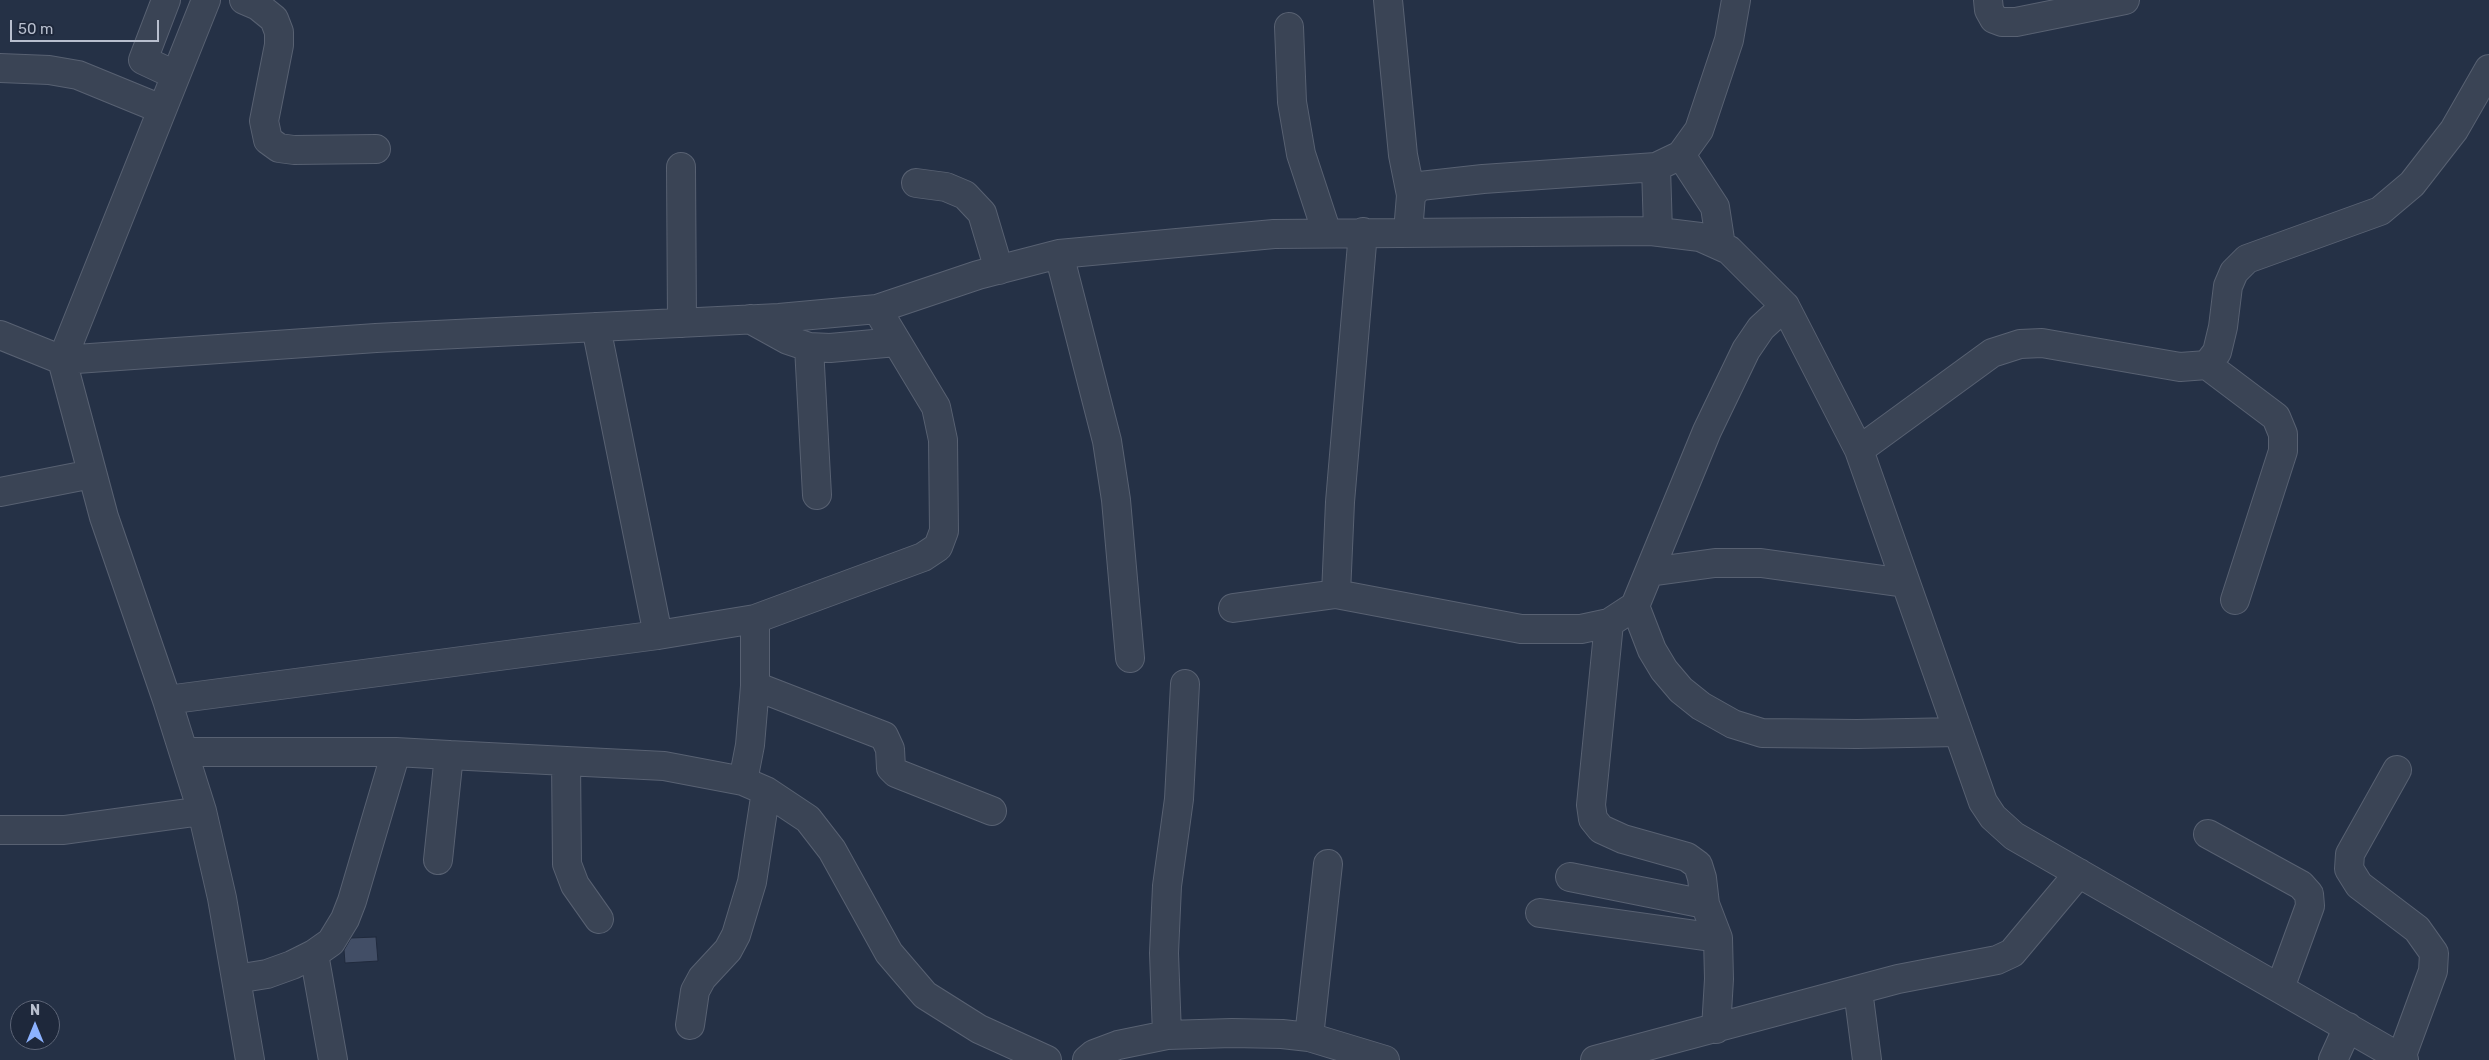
<!DOCTYPE html>
<html>
<head>
<meta charset="utf-8">
<style>
	body { margin:0 }
	#map { position:relative; width:2489px; height:1060px; overflow:hidden; background:#253146; font-family:Rubik,sans-serif }
	canvas { display:block }
	.north { position:absolute; left:10px; top:1000px; width:50px; height:50px; box-sizing:border-box; background:#1e283b; border:1px solid #5c6476; border-radius:50%; rotate:0deg; font-size:14px; font-weight:700; line-height:20px; text-align:center; color:#b8bfce }
	.north::after { content:''; display:block; margin:auto; width:18px; height:22px; background:#8cb2ff; clip-path:polygon(50% 0,100% 100%,50% 72%,0 100%) }
	.scale { position:absolute; left:10px; top:20px; width:149px; height:22px; box-sizing:border-box; border:2px solid #b8bfce; border-top:0; padding-left:6px; font-size:15px; line-height:18px; white-space:nowrap; color:#b8bfce; -webkit-text-stroke:4px #1e283b; paint-order:stroke }
</style>
</head>
<body>
<div id="map">
<canvas width="2489" height="1060"></canvas>
<div class="north">N</div>
<div class="scale">50 m</div>
</div>
<script>
const ctx = document.querySelector('canvas').getContext('2d');
ctx.lineJoin = 'round';
function fill(path, color) { ctx.fillStyle = color; ctx.fill(path, 'evenodd'); }
const shape = rows => new Path2D(rows.map(r => 'M' + r).join(''));
function stroke(path, color, width, dash) { ctx.strokeStyle = color; ctx.lineWidth = width; ctx.lineCap = dash ? 'butt' : 'round'; ctx.setLineDash(dash || []); ctx.stroke(path); }
const building = shape([
	[376,937,378,961,345,963,344,950,351,938,376,937]
]);
fill(building, '#424e66');
stroke(building, '#202a3d', 1);
const minor = shape([
	[166,0,143,60,175,75],
	[206,0,62,360,104,517,167,700,202,811,222,898,250,1060],
	[244,0,258,6,274,19,279,32,279,45,264,121,268,140,279,148,294,150,376,149],
	[1388,0,1403,155,1411,195],
	[1988,0,1989,10,1994,19,2002,22,2016,22,2125,0],
	[1289,27,1292,102,1301,154,1327,233],
	[0,68,49,70,78,75,161,109],
	[1681,155,1715,207,1721,246],
	[681,167,682,323],
	[1656,167,1658,232],
	[916,183,946,187,965,195,982,213,999,270],
	[1408,232,1411,195,1420,186,1483,179,1656,167,1681,155,1699,130,1729,40,1736,0],
	[1059,254,1107,441,1116,500,1130,658],
	[750,319,788,340,809,347,830,348,896,342],
	[596,327,658,635],
	[0,335,62,360,376,338,779,318,877,309,978,275,1059,254,1274,234,1651,231,1700,237,1729,250,1785,306,1859,450,1983,802,1993,817,2014,836,2404,1060],
	[809,347,817,495],
	[2207,365,2276,417,2283,434,2283,451,2235,600],
	[1859,450,1992,353,2020,344,2042,343,2180,367,2207,365,2217,352,2223,327,2228,286,2234,272,2247,259,2380,211,2412,184,2454,130,2489,69],
	[0,492,92,474],
	[1649,572,1715,563,1761,563,1905,583],
	[1336,594,1340,502,1363,232],
	[1635,606,1652,650,1664,670,1681,690,1701,706,1733,724,1762,733,1857,734,1958,732],
	[1233,608,1336,594,1521,629,1581,629,1609,623,1635,606,1707,431,1746,350,1761,328,1785,306],
	[1609,623,1591,805,1593,819,1601,829,1623,839,1687,857,1698,865,1702,878,1705,904,1718,938,1719,979,1716,1029],
	[755,686,884,736,890,749,891,768,896,773,992,811],
	[167,700,658,635,755,619,923,557,938,547,944,531,943,440,936,407,877,309],
	[184,752,396,752,449,755,664,766,743,781,766,791,808,819,832,850,889,953,925,995,979,1029,1047,1060],
	[566,761,567,864,575,885,599,919],
	[2397,770,2350,854,2349,869,2359,885,2417,929,2434,953,2433,971,2401,1058],
	[743,781,750,745,755,686,755,619],
	[0,830,64,830,202,811],
	[2208,834,2301,885,2309,894,2310,906,2280,988],
	[438,860,449,755],
	[1570,877,1705,904],
	[1540,913,1718,938],
	[314,954,333,1060],
	[236,979,267,974,292,965,314,954,331,942,345,919,352,901,396,752],
	[1858,990,1867,1060],
	[690,1025,695,991,702,978,728,950,736,935,752,882,766,791],
	[1167,1035,1164,953,1167,886,1179,799,1185,684],
	[1309,1037,1328,864],
	[1087,1060,1094,1054,1118,1045,1167,1035,1232,1033,1282,1034,1309,1037,1385,1060],
	[1595,1060,1898,979,1997,960,2012,953,2079,873],
	[2333,1060,2348,1027]
]);
stroke(minor, '#586172', 30);
stroke(minor, '#3a4455', 28);
</script>
</body>
</html>
